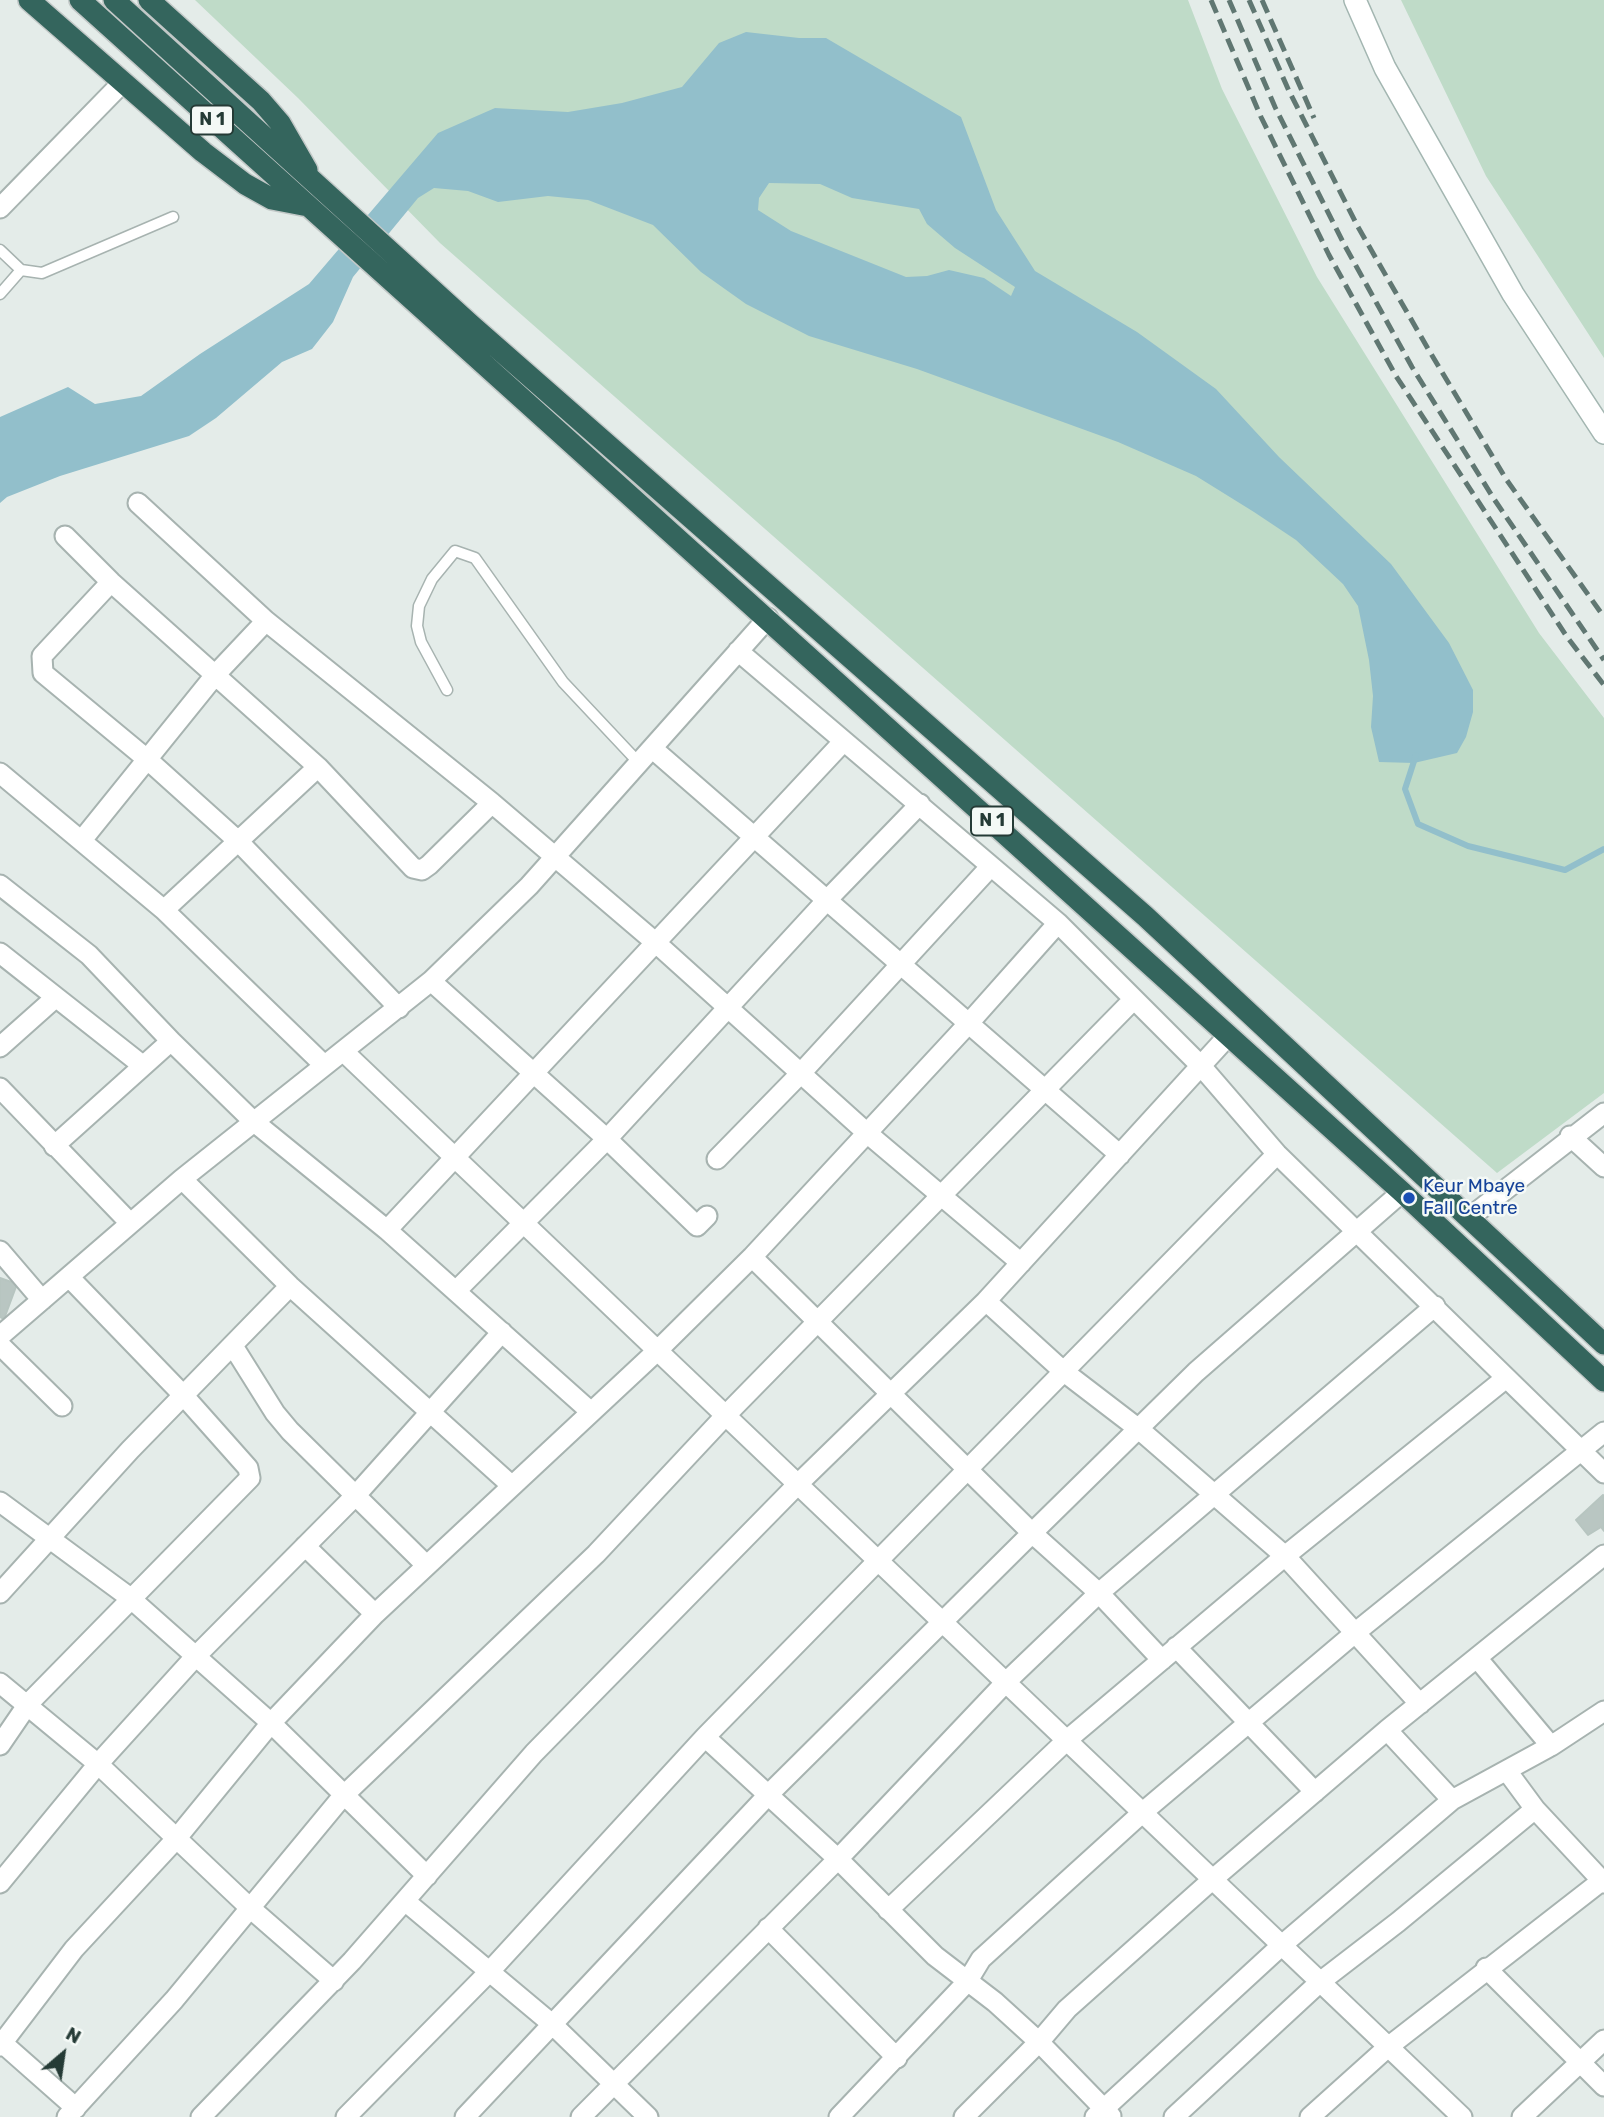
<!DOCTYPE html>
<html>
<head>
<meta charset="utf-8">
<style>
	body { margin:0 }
	#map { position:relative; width:1604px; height:2117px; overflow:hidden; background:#e4ece9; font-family:Rubik,sans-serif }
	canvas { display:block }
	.north { position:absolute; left:28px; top:2019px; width:70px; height:70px; -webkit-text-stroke:5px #f4f9f6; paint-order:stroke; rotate:29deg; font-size:19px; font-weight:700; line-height:28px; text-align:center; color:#253b36 }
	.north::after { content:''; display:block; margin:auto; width:24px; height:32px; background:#253b36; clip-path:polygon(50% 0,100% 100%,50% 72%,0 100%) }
</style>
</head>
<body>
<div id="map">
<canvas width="1604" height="2117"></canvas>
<div class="north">N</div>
</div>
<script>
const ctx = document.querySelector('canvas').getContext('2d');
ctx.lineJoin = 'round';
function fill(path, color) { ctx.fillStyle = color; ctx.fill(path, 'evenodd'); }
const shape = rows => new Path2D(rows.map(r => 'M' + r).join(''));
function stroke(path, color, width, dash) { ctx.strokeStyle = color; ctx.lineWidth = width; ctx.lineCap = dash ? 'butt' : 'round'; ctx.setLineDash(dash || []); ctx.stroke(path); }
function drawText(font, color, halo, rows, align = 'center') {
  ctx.font = font + ' Rubik,sans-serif'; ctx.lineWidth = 5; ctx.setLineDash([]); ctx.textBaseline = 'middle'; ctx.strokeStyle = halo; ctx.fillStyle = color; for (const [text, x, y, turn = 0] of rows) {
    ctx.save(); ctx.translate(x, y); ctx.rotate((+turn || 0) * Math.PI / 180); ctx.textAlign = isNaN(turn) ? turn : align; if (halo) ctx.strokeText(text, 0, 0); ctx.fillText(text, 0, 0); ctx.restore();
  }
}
fill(shape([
	[195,0,1188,0,1222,89,1317,277,1539,633,1604,718,1604,1093,1497,1173,440,243,298,98],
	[1401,0,1604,0,1604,358,1486,176]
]), '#bfdbc8');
fill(shape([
	[746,32,799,38,826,38,961,117,996,210,1035,271,1137,332,1216,389,1279,457,1391,564,1449,643,1473,690,1473,712,1466,737,1457,753,1414,763,1379,762,1371,727,1373,696,1369,660,1358,606,1343,584,1296,540,1254,512,1196,476,1118,442,917,369,809,336,746,304,701,272,653,225,588,200,548,196,498,202,468,191,434,188,418,198,353,277,333,322,312,349,282,362,216,418,189,436,60,476,7,497,0,503,0,417,68,387,95,404,141,396,200,354,309,284,438,133,495,108,568,112,622,103,682,87,719,43],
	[769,183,820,184,852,198,919,209,927,224,955,248,1015,287,1011,296,984,278,949,270,927,276,906,277,791,231,758,210,759,198]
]), '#92bfcb');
stroke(shape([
	[1416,755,1405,789,1418,824,1468,846,1565,870,1604,849]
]), '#92bfcb', 6);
const building = shape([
	[0,1278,17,1284,4,1319,0,1317,0,1278],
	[1603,1495,1604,1531,1601,1527,1588,1535,1576,1520,1603,1495]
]);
fill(building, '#b9c6c2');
stroke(building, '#b7c5c0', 2);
const lane = shape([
	[0,250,21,270,42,273,173,217],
	[0,294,21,270],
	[447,690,421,642,417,626,419,606,432,579,455,551,475,558,563,682,640,764]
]);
const street = shape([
	[0,208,123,82],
	[138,503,266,621,492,803,655,942,867,1133,1021,1263],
	[65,536,111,582,318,767,413,868,422,870,429,865,492,803],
	[111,582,42,656,43,673,148,760,238,841,399,1008],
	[738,651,1058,923,1201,1066,1277,1154,1604,1473],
	[653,749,1120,1155],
	[0,773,164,910,324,1065],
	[82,840,216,674,266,621],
	[0,885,89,955,171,1041,253,1121,387,1230,591,1412],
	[164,910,318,767],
	[0,953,142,1065],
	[431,981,607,1139,697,1226,707,1216],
	[0,1047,55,998],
	[343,1051,1462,2117],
	[0,1088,130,1223],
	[1570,1136,1604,1167],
	[54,1146,171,1041],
	[717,1159,801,1073,991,866],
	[182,1179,290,1286,511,1485],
	[1469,1218,1604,1113],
	[387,1230,843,742],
	[0,1251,42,1300],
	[752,1257,1032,1533,1099,1593,1162,1660],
	[456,1291,607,1139,827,900,920,804],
	[986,1301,1063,1371,1140,1430,1285,1556,1420,1704],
	[0,1336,182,1179,431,981,529,886,768,618],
	[0,1345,62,1406],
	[233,1346,275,1413,290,1431,426,1565],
	[0,1502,129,1597,271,1723,427,1876],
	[305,1546,375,1614],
	[0,1593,130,1450,290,1286],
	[1176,1647,1315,1792],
	[1477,1658,1551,1746],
	[0,1683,98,1764,249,1907,334,1981],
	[1387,1730,1452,1800],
	[705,1737,838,1859,935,1956,995,2002,1039,2042,1111,2116],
	[0,1745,28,1704,250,1478,248,1468,184,1396,69,1277],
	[1507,1771,1535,1809,1604,1883],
	[0,1883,98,1764,195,1657,356,1495,502,1332],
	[405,1901,552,2024,648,2117],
	[888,1910,1067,1740,1285,1556,1506,1378],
	[768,1928,897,2058],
	[1486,1968,1604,2086],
	[0,2041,76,2108],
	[0,2046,74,1949,176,1839,271,1723,375,1614,658,1350,752,1257,969,1023,1058,923],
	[67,2117,174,2000,342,1797,596,1554,726,1415,1134,999],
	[201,2117,352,1961,534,1753,798,1484,986,1301,1228,1036],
	[346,2117,490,1971,705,1737,1277,1154],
	[465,2117,769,1794,1032,1533,1196,1372,1402,1192],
	[581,2117,838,1859,1006,1682,1099,1593,1435,1306],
	[839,2117,967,1982,981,1959,1143,1812,1356,1632,1604,1432],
	[964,2117,1039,2042,1067,2009,1213,1879,1387,1730,1604,1555],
	[1095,2117,1282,1945,1452,1800,1551,1746,1604,1711],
	[1174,2117,1320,1982,1398,1922,1535,1809],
	[1310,2117,1388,2047,1604,1879],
	[1522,2117,1604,2040]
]);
const secondary = shape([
	[1355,0,1385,68,1513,294,1604,433]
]);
const highway = shape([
	[29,0,203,152,245,184,272,199,308,206],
	[80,0,1402,1192,1604,1381],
	[114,0,470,324,1145,916,1604,1344],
	[149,0,261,101,280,123,307,170]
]);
stroke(lane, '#a7b3b0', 13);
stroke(street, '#a7b3b0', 23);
stroke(secondary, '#a3b6b1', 24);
stroke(highway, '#c2c8c7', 24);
stroke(lane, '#fff', 10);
stroke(street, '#fff', 19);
stroke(secondary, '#fff', 21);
stroke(highway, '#34655d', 21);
stroke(shape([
	[1211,0,1261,117,1329,255,1396,376,1567,637,1604,685],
	[1229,0,1275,107,1345,246,1412,367,1494,499,1604,660],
	[1249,0,1289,91,1358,227,1427,347,1506,479,1604,617],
	[1262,0,1314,118]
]), '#607772', 5, [14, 7]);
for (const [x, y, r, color] of [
	[1409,1198,7,"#1a4fb4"]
]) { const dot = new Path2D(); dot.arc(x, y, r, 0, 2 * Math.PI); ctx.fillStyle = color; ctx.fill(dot); stroke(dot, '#f4f9f6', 2.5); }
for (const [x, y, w] of [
	[212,120,42],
	[992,821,42]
]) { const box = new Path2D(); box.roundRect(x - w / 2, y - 14.5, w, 29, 5); ctx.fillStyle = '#f4f9f6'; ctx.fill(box); stroke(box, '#253b36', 2); }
drawText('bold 18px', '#253b36', null, [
	["N 1",212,120],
	["N 1",992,821]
]);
drawText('19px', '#164399', '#f4f9f6', [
	["Keur Mbaye",1423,1187],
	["Fall Centre",1423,1209]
], 'left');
</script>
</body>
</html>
